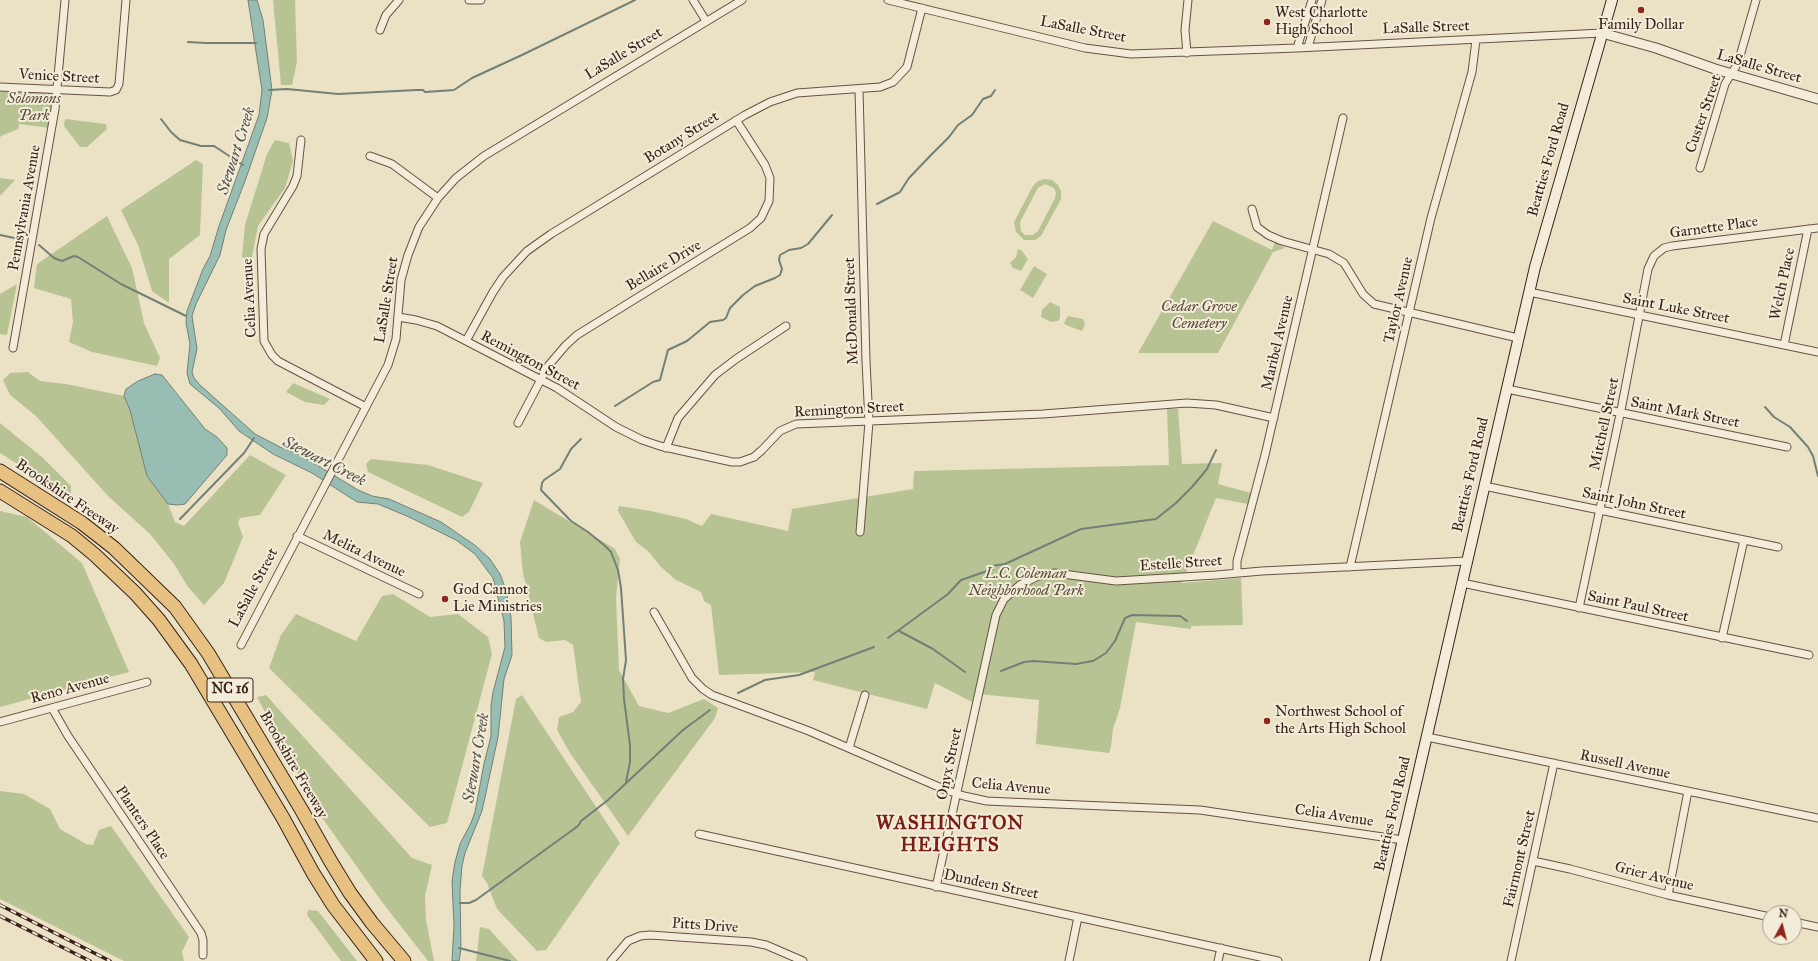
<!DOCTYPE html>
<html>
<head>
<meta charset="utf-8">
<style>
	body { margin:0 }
	#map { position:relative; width:1818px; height:961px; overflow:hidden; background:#ebe2c5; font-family:"IM FELL Great Primer",serif }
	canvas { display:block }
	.north { position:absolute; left:1762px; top:905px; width:40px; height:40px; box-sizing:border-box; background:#f2ecd9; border:1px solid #a89b8d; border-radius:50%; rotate:7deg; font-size:11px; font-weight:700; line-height:16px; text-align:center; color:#3a221a }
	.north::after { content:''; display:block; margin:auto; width:14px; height:18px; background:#8f2418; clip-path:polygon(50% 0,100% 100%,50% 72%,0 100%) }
</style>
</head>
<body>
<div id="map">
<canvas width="1818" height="961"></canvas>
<div class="north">N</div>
</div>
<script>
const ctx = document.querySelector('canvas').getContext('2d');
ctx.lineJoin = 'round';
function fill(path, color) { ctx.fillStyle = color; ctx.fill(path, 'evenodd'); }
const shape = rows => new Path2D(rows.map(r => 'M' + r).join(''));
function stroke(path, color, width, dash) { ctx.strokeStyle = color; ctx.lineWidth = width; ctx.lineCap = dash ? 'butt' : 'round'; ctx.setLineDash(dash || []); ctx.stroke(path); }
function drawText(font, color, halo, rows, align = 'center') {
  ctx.font = font + ' "IM FELL Great Primer",serif'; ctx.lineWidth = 4; ctx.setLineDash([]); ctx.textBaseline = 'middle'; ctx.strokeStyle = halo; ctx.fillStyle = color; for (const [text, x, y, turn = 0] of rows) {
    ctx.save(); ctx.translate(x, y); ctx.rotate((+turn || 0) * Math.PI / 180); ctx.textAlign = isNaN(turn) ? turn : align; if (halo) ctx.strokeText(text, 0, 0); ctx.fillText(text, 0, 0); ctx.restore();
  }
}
fill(shape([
	[273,0,295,0,297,62,292,85,281,85],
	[0,88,56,91,50,128,19,124,18,129,1,136,0,138],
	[65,119,106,124,107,129,87,147,80,147,64,126],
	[275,140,289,143,293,161,285,188,258,226,251,262,242,257,245,225,267,154],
	[196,160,203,164,200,235,169,259,169,303,152,291,138,245,121,210],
	[0,178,15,180,0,196],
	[1045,179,1052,180,1058,185,1061,191,1061,199,1041,236,1035,240,1024,240,1016,232,1014,222,1033,186,1038,181],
	[1045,184,1054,188,1056,193,1055,198,1038,231,1033,235,1025,235,1021,231,1020,222,1038,188],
	[107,216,132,268,144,323,160,358,157,366,92,352,69,342,73,322,71,299,34,288,37,264],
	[1213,221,1272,250,1275,241,1285,248,1273,252,1218,353,1138,353],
	[1018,249,1021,250,1028,259,1021,271,1013,268,1010,263,1016,257],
	[1034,266,1047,274,1033,298,1020,290],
	[17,284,7,335,0,334,0,294],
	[1050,302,1060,307,1060,318,1058,321,1051,322,1041,317,1042,310],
	[1068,316,1083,319,1085,324,1082,331,1066,325,1064,323],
	[28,372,40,381,66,384,124,396,130,410,147,476,168,504,175,522,184,526,250,455,286,475,260,515,240,518,238,523,243,537,224,583,204,605,188,587,174,564,150,534,108,496,36,416,10,395,3,380,10,373],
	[293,383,330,399,324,405,305,402,286,392],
	[1167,409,1178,409,1182,464,1222,463,1218,484,1251,493,1248,504,1216,498,1182,583,1241,578,1243,625,1191,626,1191,629,1136,622,1120,708,1113,729,1111,747,1109,753,1036,744,1039,700,979,694,976,704,935,683,927,709,813,680,815,672,719,675,711,605,704,601,701,592,676,580,660,566,649,552,636,542,618,511,619,506,651,511,686,519,702,526,711,514,788,531,792,509,913,489,914,471,1169,465],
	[0,423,43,458,71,486,71,498,0,453],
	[371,459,428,465,483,483,469,512,462,517,368,472,366,464],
	[534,500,615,549,620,559,616,597,619,670,639,706,668,713,704,699,718,708,715,718,628,836,570,753,557,730,559,717,573,712,581,702,573,645,565,640,546,642,539,638,523,573,520,542],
	[0,511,27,517,82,563,129,672,0,707],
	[393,594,430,617,458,614,488,637,492,654,447,823,430,827,269,668,281,635,296,614,356,641,382,596],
	[266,695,412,858,432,865,425,896,426,920,434,961,428,961,382,902,318,812,257,697],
	[522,695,620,843,546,950,537,951,497,909,487,883,482,876,516,699],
	[0,791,24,794,50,809,60,829,86,844,93,845,99,830,111,826,189,937,182,952,184,961,124,961,0,899],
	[308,910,318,911,357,961,341,961,307,915],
	[480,927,489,929,518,961,476,961]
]), '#b8c394');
const water = shape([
	[248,0,257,0,263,20,272,90,267,118,245,181,226,230,220,255,196,304,192,316,197,349,192,372,194,378,200,385,255,434,280,447,302,456,358,490,372,496,389,499,441,522,476,546,490,559,500,574,506,590,511,617,512,655,504,679,498,737,482,811,465,853,462,866,460,890,461,949,459,961,452,961,454,926,452,881,455,862,460,844,471,823,475,812,484,764,491,736,491,706,493,692,505,647,504,621,493,578,475,554,456,540,409,517,378,504,357,502,312,473,273,454,239,431,220,409,190,384,187,373,190,344,186,323,187,311,203,269,210,256,219,226,259,115,262,90,248,0],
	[155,374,162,375,205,429,217,437,227,448,227,455,185,504,177,505,168,504,147,476,130,410,124,396,126,389,138,381,155,374]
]);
fill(water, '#98beb4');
stroke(water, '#728076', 1);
stroke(shape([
	[188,42,206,43,256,43],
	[269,90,287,89,338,94,417,90,423,90,425,92,454,90,472,78,522,55,635,0],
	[161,119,171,132,180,140,201,146,214,146,243,165],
	[877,204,900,192,909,178,931,155,949,137,958,125,972,115,983,99,991,96,995,90],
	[0,235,19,239,24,238],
	[39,245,54,258,62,261,74,256,78,257,121,284,186,316],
	[615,406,653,382,660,380,668,350,687,341,710,322,723,320,726,318,730,308,743,295,755,286,775,278,780,275,782,269,779,260,780,255,789,250,801,248,808,244,832,215],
	[1765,407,1774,417,1790,427,1808,447,1813,456,1818,476],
	[581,439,571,449,560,469,544,480,542,483,541,490,571,521,588,532,604,545,611,552,618,570,621,588,626,660,623,679,624,699,630,745,630,762,626,782],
	[180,519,244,453,254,438],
	[899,631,933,649,965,672],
	[888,638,948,594,961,580,993,569,992,566,1005,564,1081,529,1156,519,1176,503,1192,487,1207,469,1216,450],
	[1001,671,1024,662,1033,661,1076,664,1093,661,1106,653,1115,641,1125,618,1132,615,1180,616,1187,621],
	[738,693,765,680,799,675,874,647],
	[460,903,469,903,476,900,578,826,581,821,608,800,683,730,710,710],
	[459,948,510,961]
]), '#728076', 2);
const minor = shape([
	[469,0,481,0],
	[693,0,706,21],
	[888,0,1085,48,1131,54,1297,48,1602,33],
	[380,30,386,15,399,0],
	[1308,47,1322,0],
	[1297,48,1312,0],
	[1187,53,1185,30,1188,0],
	[0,87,110,92,116,90,119,84,126,0],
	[859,89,866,361,869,422,860,532],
	[301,140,297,176,293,186,264,234,261,249,264,341,272,355,278,361,366,407],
	[370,156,392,164,438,198],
	[1700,168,1725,84,1738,63,1756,0],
	[1252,209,1257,227,1268,235,1282,241,1329,254,1344,263,1363,294,1374,304,1518,338],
	[1529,292,1818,352],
	[398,317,416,320,437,326,557,388,616,427,642,440,660,446,732,462,740,462,754,457,762,450,780,431,796,424,1043,414,1187,403,1216,405,1274,418],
	[466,341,493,292,503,277,527,251,551,234,745,115,770,102,797,93,880,87,893,82,907,67,922,8],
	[1784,345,1808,229],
	[13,348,55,109,65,0],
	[1507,389,1787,447],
	[518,423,548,366,566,345,577,335,750,228,761,218,769,201,770,178,765,165,736,120],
	[666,448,678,418,715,375,736,359,786,326],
	[1484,486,1778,547],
	[297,536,419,594],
	[1350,567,1431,218,1472,72,1476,40],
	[1237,573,1237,561,1265,455,1343,118],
	[1462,583,1809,655],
	[1579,608,1622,405,1648,269,1654,256,1664,248,1672,246,1818,228],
	[654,612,692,678,703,689,712,695,809,731,946,790,964,796,987,801,1008,802,1200,810,1403,840],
	[1722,638,1744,540],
	[241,645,388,365,396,339,401,280,408,255,419,227,438,198,456,178,484,156,742,0],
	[52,708,68,736,201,933,203,940,203,955],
	[0,722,147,682],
	[1427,737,1818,818],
	[849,748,865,695],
	[699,834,1278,961],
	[1533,861,1570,869,1668,895,1770,917],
	[936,887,996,615,1004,599,1020,585,1038,576,1055,573,1116,581,1216,575,1262,571,1467,561],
	[1668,895,1688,791],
	[1794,922,1818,927],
	[611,961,628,941,640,936,650,935,751,942,766,945,803,961],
	[1069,961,1078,917],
	[1218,961,1221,948],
	[1511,961,1554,763]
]);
const tertiary = shape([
	[1602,33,1656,48,1715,69,1818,99]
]);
const secondary = shape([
	[1375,961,1535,267,1612,0]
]);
const motorway = shape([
	[0,471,82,523,114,548,175,607,208,653,301,809,331,862,350,893,372,923,404,961],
	[0,491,72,536,95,555,135,593,159,620,191,664,283,818,313,873,333,905,376,961]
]);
stroke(minor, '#665245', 9);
stroke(tertiary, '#665245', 11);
stroke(secondary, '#3a221a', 12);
stroke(motorway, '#3a221a', 15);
stroke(minor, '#f2ecd9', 7);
stroke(tertiary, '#f2ecd9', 9);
stroke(secondary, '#f2ecd9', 10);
stroke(motorway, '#e6c182', 13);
const rail = shape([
	[0,905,110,961],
	[0,916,90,961]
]);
stroke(rail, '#3a221a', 3.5);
stroke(rail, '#f2ecd9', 2, [6]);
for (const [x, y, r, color] of [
	[1641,10,4,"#8f2418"],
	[1267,22,4,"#8f2418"],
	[445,599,4,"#8f2418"],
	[1267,721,4,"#8f2418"]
]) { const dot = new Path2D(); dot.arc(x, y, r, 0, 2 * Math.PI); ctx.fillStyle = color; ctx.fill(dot); stroke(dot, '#f2ecd9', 1.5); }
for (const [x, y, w] of [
	[230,690,46]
]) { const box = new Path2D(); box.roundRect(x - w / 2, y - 12, w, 24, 3); ctx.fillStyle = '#f2ecd9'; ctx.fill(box); stroke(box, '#3a221a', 1); }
drawText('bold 14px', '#3a221a', null, [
	["NC 16",230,690]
]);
drawText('15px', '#3a221a', '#f2ecd9', [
	["West Charlotte",1275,13],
	["High School",1275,30],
	["Family Dollar",1641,25,"center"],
	["God Cannot",453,590],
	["Lie Ministries",453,607],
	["Northwest School of",1275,712],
	["the Arts High School",1275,729]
], 'left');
drawText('15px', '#3a221a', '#f2ecd9', [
	["LaSalle Street",1426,28,-2],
	["LaSalle Street",1083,30,11],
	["LaSalle Street",624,54,-31],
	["LaSalle Street",1759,67,16],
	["Venice Street",59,77,3],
	["Custer Street",1704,114,-71],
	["Botany Street",682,138,-32],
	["Beatties Ford Road",1549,160,-74],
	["Pennsylvania Avenue",25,208,-80],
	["Garnette Place",1714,228,-8],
	["Bellaire Drive",664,266,-31],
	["Welch Place",1783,284,-78],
	["Celia Avenue",250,298,-93],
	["LaSalle Street",387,300,-81],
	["Taylor Avenue",1399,300,-77],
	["Saint Luke Street",1676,309,11],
	["McDonald Street",852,311,-92],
	["Maribel Avenue",1278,343,-77],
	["Remington Street",530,361,28],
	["Remington Street",849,410,-3],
	["Saint Mark Street",1685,413,11],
	["Mitchell Street",1605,424,-78],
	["Beatties Ford Road",1471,475,-77],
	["Brookshire Freeway",67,497,34],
	["Saint John Street",1634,504,12],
	["Melita Avenue",364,554,26],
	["Estelle Street",1181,564,-4],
	["LaSalle Street",254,588,-62],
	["Saint Paul Street",1638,607,12],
	["Reno Avenue",70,689,-15],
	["Onyx Street",950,764,-78],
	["Brookshire Freeway",293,765,60],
	["Russell Avenue",1625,765,12],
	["Celia Avenue",1011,787,5],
	["Beatties Ford Road",1393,814,-77],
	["Celia Avenue",1334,816,9],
	["Planters Place",142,823,56],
	["Fairmont Street",1520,859,-77],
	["Grier Avenue",1654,877,14],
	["Dundeen Street",991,885,12],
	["Pitts Drive",705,926,4]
]);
drawText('italic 15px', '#5a4a38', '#f2ecd9', [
	["Solomons",34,99],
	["Park",34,116],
	["Cedar Grove",1199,307],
	["Cemetery",1199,324],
	["L.C. Coleman",1026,574],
	["Neighborhood Park",1026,591]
]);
drawText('italic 16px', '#565148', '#f2ecd9', [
	["Stewart Creek",237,151,-72],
	["Stewart Creek",324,462,27],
	["Stewart Creek",477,758,-80]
]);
ctx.letterSpacing = '1px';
drawText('bold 19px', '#7a1f14', '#f2ecd9', [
	["WASHINGTON",950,824],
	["HEIGHTS",950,846]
]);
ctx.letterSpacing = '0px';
</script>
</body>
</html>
